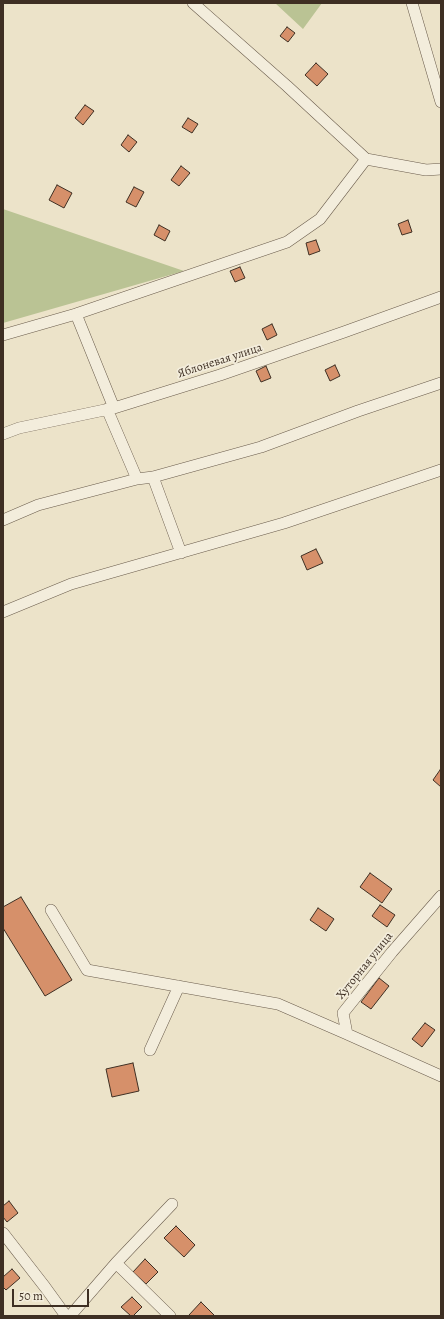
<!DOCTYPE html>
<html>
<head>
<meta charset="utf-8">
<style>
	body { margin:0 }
	#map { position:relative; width:444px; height:1319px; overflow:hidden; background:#ece3c9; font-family:Alegreya,serif }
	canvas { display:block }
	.frame { position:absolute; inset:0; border:4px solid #3e2f23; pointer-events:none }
	.scale { position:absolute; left:12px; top:1289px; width:77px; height:18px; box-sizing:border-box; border:2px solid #3e2f23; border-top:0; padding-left:5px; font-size:12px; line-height:14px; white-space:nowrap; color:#3e2f23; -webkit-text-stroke:3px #f3eddc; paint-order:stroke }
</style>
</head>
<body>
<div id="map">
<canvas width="444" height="1319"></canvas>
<div class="frame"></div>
<div class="scale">50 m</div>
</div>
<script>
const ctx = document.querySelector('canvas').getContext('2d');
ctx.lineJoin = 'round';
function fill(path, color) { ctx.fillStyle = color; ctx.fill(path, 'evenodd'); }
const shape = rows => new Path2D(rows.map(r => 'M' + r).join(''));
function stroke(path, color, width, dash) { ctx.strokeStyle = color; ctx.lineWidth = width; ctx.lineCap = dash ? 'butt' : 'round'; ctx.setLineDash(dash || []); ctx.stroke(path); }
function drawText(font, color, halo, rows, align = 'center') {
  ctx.font = font + ' Alegreya,serif'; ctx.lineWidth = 3.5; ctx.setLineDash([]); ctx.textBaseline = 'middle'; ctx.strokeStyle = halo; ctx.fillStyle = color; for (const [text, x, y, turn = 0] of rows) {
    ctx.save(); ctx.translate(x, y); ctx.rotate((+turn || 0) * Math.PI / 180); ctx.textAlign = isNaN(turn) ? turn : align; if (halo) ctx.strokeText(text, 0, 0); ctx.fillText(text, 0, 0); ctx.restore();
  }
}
fill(shape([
	[275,3,322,3,303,29],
	[3,209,184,271,3,323]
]), '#bac394');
const building = shape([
	[287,27,295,33,288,42,280,36,287,27],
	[316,63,328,74,317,86,305,75,316,63],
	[85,105,94,111,83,125,75,118,85,105],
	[188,118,198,124,192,133,182,127,188,118],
	[128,135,137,142,129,152,121,145,128,135],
	[181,166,190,173,179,186,171,180,181,166],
	[57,185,72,193,64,208,49,200,57,185],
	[134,187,144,192,136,207,126,202,134,187],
	[408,220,412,232,402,235,398,224,408,220],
	[159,225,170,231,165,241,154,235,159,225],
	[316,240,320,251,309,255,306,243,316,240],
	[240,267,245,278,235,282,230,271,240,267],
	[272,324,277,335,267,340,262,329,272,324],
	[335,365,340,376,330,381,325,370,335,365],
	[266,366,271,378,261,382,256,371,266,366],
	[316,549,323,563,307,570,301,556,316,549],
	[440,770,441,771,441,787,433,780,440,770],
	[370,873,392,889,382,903,360,887,370,873],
	[21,897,72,980,45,996,3,928,3,907,21,897],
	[380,905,395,915,387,927,372,916,380,905],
	[318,908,334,919,326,931,310,920,318,908],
	[379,978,389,986,371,1009,361,1002,379,978],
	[425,1023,435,1030,422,1047,412,1039,425,1023],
	[133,1063,139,1091,112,1097,106,1069,133,1063],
	[9,1201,18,1213,7,1222,3,1217,3,1206,9,1201],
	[176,1226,195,1245,184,1257,164,1238,176,1226],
	[145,1259,158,1272,146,1284,133,1272,145,1259],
	[12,1269,20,1278,6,1290,3,1287,3,1277,12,1269],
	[132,1297,142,1307,133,1316,131,1316,121,1307,132,1297],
	[201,1302,214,1315,213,1316,190,1316,189,1315,201,1302]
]);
fill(building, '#d6906a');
stroke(building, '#3e2f23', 1);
const minor = shape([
	[193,3,287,86,366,159],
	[412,3,441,102],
	[76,314,114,408],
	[3,335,76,314,287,242,320,219,366,159,426,170,441,169],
	[107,409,137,479],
	[3,434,19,428,114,408,220,375,344,332,441,297],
	[153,477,181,553],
	[3,520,38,505,137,479,153,477,261,447,358,411,441,383],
	[3,612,71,584,284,523,441,470],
	[441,896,392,952,343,1013,347,1034,441,1076],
	[51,910,87,970,278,1004,347,1034],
	[150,1050,179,986],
	[3,1233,45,1287,66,1316],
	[116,1263,170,1316],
	[70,1316,116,1263,172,1204]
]);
stroke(minor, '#6a5c4c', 12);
stroke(minor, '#f3eddc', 11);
drawText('12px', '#3e2f23', '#f3eddc', [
	["Яблоневая улица",220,361,-18],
	["Хуторная улица",365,966,-51]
]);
</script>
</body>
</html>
